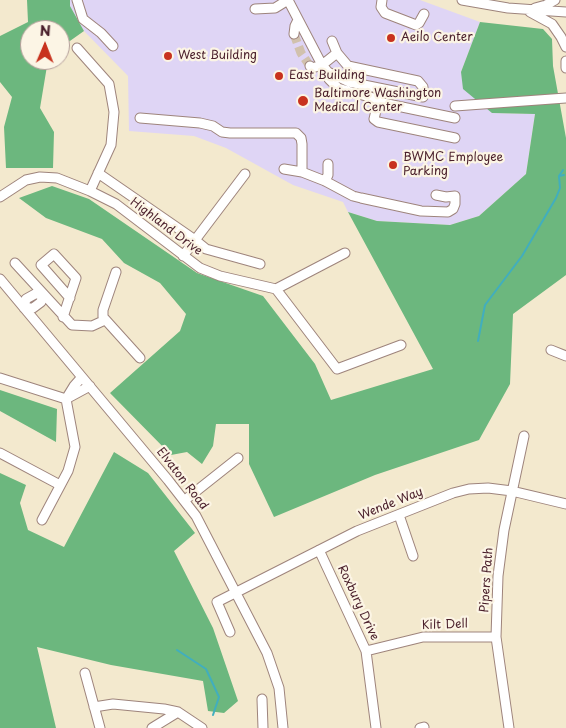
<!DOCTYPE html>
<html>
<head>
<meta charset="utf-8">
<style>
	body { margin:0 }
	#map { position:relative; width:566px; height:728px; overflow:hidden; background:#f3e9ce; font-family:"Playpen Sans",sans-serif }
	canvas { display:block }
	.north { position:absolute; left:20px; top:20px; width:50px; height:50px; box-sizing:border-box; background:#fcf5e5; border:1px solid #b59f9b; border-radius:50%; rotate:1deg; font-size:14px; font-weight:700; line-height:20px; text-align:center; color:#4a1f2b }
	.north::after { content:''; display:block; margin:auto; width:18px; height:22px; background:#c8321e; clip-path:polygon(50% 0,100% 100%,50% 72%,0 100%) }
</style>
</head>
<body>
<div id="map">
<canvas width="566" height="728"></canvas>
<div class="north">N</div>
</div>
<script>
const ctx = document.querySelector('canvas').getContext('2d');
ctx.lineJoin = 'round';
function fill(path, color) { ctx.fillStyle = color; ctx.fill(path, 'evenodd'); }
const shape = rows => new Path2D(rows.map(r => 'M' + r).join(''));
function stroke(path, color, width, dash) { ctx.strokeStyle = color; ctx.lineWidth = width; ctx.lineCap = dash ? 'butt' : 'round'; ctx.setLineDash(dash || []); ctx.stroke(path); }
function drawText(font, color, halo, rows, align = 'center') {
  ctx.font = font + ' "Playpen Sans",sans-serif'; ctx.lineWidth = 4.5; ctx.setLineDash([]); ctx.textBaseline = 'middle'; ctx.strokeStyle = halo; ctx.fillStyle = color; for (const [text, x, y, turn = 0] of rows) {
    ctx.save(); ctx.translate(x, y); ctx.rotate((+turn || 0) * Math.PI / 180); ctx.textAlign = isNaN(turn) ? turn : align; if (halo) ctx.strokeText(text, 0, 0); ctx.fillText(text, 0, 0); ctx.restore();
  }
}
fill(shape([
	[70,0,420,0,480,22,461,72,492,113,535,114,526,174,479,216,450,225,377,221,348,212,343,202,293,185,226,148,194,136,129,131,128,76,84,31,70,6]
]), '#dfd5f5');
fill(shape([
	[27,0,70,0,70,6,84,31,60,48,60,30,30,30,30,60,48,60,40,108,54,132,53,168,6,168,4,127,12,97,0,82,0,36,28,22],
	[480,22,543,29,552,39,553,66,566,138,566,275,513,314,510,384,479,440,375,475,274,517,249,464,249,424,216,424,213,446,202,464,187,452,171,455,110,393,180,331,186,314,160,283,124,263,102,239,46,218,19,198,52,186,89,199,197,273,263,296,315,364,331,400,433,369,348,212,377,221,450,225,479,216,526,174,535,114,492,113,463,89,461,72],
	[0,390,57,409,56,442,0,411],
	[114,452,148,473,195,533,174,551,213,628,238,701,224,713,208,711,203,681,111,665,37,647,56,728,0,728,0,473,26,485,20,503,28,530,64,547]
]), '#6cb77e');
stroke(shape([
	[559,176,563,170],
	[478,341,485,305,522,256,556,198,560,188,559,176,564,175],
	[177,650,206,669,219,697,213,715]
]), '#41aebe', 2);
stroke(shape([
	[294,34,301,53,310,66]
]), '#d1c1ad', 9, [9, 4.5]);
const minor = shape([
	[77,0,83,19,101,33,113,46],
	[288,0,322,65,328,72,349,82,423,97,423,87,418,81,348,66,337,53,332,41],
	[382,0,381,7,385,13,411,23,416,25,419,23,424,14],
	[462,0,508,8,566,12],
	[535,8,546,5,555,0],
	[255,9,275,8,288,0],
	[530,12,552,24,561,37,566,47],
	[294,34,295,26,298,20],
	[77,48,109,84,114,112,111,145,90,191],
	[566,61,566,68],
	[310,66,312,68,322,65,337,53],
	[328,72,329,79,338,88,354,93],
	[362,95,378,99],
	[455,106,566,98],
	[140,118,200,123,213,126,222,132,230,133,296,133,301,138,302,144,302,172],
	[455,118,378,102,374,119,378,122,455,138],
	[284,169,302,172,325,181,353,196,361,198,421,211,448,212,453,209,455,204,455,196,446,197,436,195],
	[98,173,195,240,206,249,260,264],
	[325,181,328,175,328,164],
	[0,197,26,180,40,177,57,178,90,191,116,204,200,268,220,276,276,289,337,369,401,345],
	[183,256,245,174],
	[15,263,72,325,92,326,105,320],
	[116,272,103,310,103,317,140,358],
	[0,279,168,480,196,516,267,653,279,688,283,728],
	[276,289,345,253],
	[35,294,43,294,41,302,33,308,24,308,26,299,35,294],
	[63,317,76,278,54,254,41,265,70,298],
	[551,350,566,356],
	[0,378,66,399,90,386],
	[66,399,74,386,82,377],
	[0,453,60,485],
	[185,500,238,458],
	[399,515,413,556],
	[42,520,68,471,75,447,66,399],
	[319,550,366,651,376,728],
	[230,632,217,602,357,531,453,493,469,489,488,488,512,491,566,504],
	[366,651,423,637,496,637],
	[85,673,100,728],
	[262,699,263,728],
	[94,707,113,704,164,709,178,712,202,728],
	[152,728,178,712],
	[420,728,424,727],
	[509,728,496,637,498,576,504,530,524,436]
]);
stroke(minor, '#9e847c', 11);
stroke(minor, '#fff', 9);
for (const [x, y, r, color] of [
	[391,38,5,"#c8321e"],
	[168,56,5,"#c8321e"],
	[279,76,5,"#c8321e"],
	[303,101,6,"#c8321e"],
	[393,165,5,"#c8321e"]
]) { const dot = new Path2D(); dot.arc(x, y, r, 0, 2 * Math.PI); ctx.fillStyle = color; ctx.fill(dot); stroke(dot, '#fcf5e5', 2); }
drawText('12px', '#4a1f2b', '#fcf5e5', [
	["Aeilo Center",401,38],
	["West Building",178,56],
	["East Building",289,76],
	["Baltimore Washington",314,94],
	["Medical Center",314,108],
	["BWMC Employee",403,158],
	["Parking",403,172]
], 'left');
drawText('12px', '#4a1f2b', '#fcf5e5', [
	["Highland Drive",166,227,37],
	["Elvaton Road",182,479,52],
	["Wende Way",391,504,-22],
	["Pipers Path",487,580,-86],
	["Roxbury Drive",358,603,65],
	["Kilt Dell",445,625,-2]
]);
</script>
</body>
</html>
